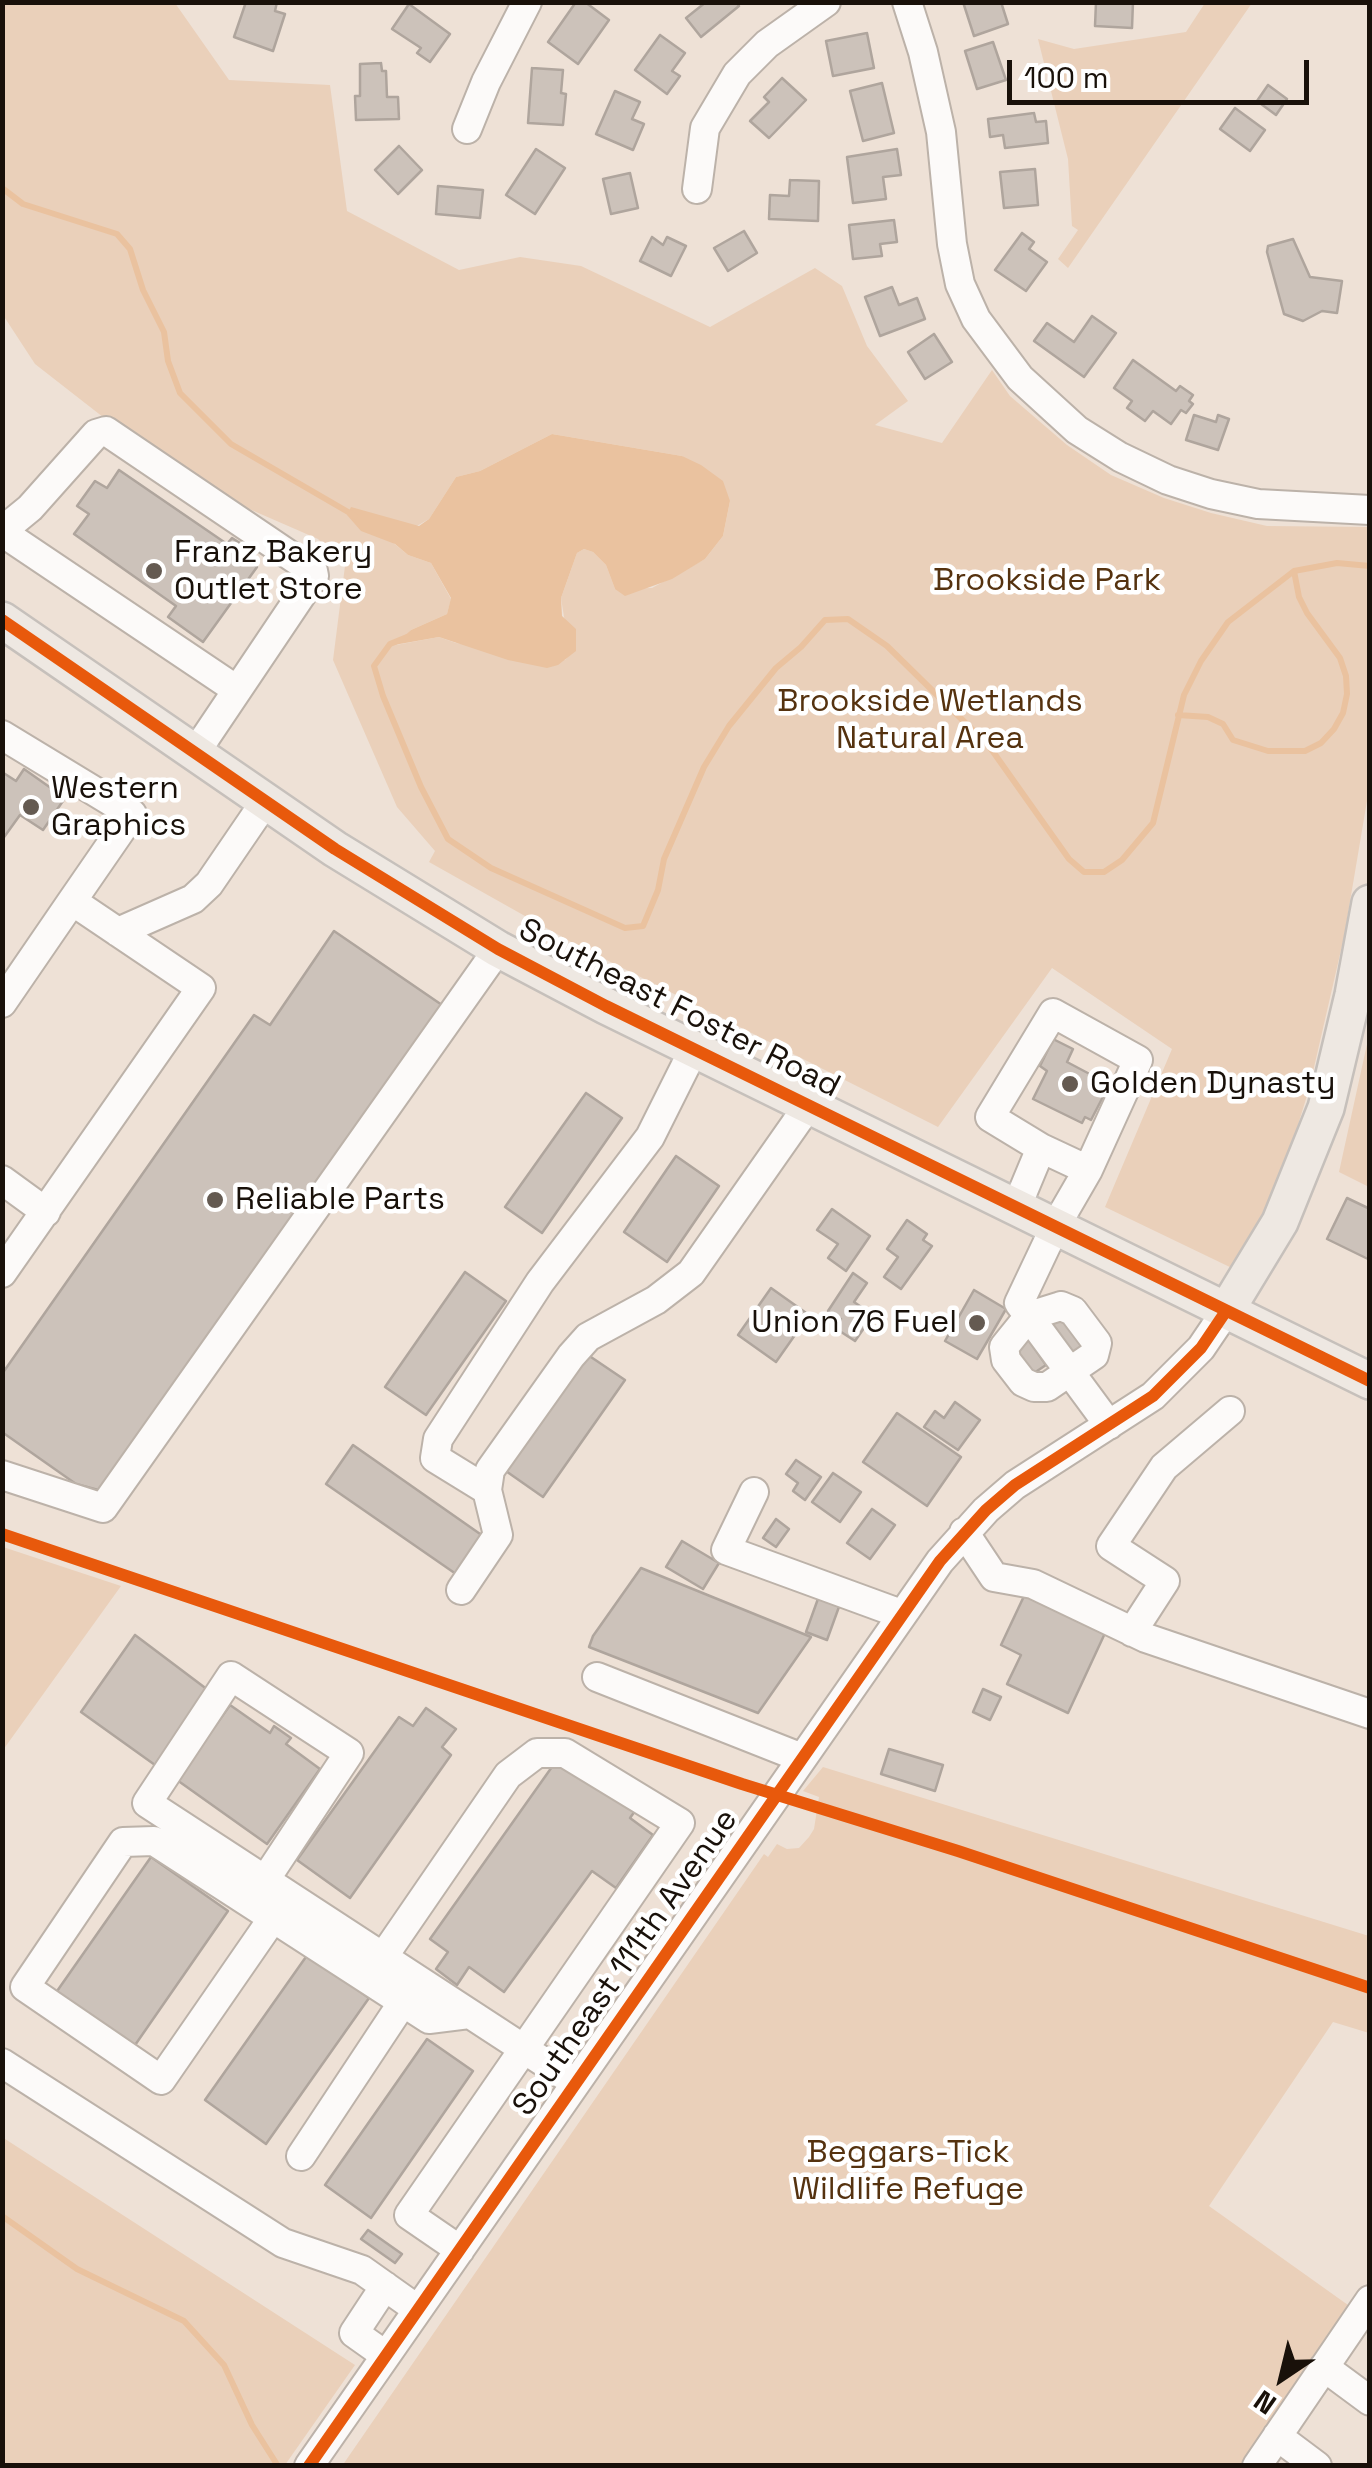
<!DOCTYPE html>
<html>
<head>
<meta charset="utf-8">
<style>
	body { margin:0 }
	#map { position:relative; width:1372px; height:2468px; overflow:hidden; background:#eee1d6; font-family:"Space Grotesk",sans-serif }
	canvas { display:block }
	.frame { position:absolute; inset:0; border:5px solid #19110a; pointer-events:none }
	.north { position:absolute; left:1232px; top:2328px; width:100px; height:100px; -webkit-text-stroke:8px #fff; paint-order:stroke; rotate:215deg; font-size:28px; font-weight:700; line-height:40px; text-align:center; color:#19110a }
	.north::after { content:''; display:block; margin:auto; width:35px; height:45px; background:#19110a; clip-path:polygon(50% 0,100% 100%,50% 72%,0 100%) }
	.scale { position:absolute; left:1007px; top:60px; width:302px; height:45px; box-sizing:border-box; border:5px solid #19110a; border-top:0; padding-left:12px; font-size:30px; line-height:35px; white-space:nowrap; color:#19110a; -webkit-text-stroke:8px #fff; paint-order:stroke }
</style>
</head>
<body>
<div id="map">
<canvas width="1372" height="2468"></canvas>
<div class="frame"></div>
<div class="north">N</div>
<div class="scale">100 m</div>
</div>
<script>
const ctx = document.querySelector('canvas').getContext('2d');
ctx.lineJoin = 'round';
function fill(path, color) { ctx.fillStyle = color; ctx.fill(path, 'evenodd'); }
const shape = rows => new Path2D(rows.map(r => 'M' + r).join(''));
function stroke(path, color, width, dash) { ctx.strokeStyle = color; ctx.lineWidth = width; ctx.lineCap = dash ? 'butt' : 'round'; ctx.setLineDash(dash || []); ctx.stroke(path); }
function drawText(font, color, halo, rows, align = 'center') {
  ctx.font = font + ' "Space Grotesk",sans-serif'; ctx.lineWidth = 9; ctx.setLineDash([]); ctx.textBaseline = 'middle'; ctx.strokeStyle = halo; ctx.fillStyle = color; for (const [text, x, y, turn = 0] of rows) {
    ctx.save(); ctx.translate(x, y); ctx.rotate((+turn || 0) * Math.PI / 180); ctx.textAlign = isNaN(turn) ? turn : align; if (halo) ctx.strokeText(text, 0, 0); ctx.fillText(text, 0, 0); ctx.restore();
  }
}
fill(shape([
	[2,3,175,3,229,80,330,85,347,211,459,270,520,257,581,266,710,327,815,268,842,286,867,346,908,401,875,425,942,443,992,370,1010,396,1067,445,1111,475,1164,498,1211,513,1267,526,1369,527,1369,789,1344,937,1309,1089,1280,1184,1236,1270,1105,1207,1172,1049,1052,968,938,1127,573,943,429,862,435,851,397,807,333,660,345,566,318,539,185,481,35,364,3,315],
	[552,434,682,456,730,501,723,536,705,559,652,588,615,589,606,565,593,552,584,549,577,553,561,598,570,654,565,660,456,643,439,637,396,645,411,630,447,614,451,599,431,563,408,555,391,541,429,519,456,477,480,471],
	[1205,3,1252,3,1068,268,1058,259,1078,230,1072,226,1068,159,1038,39,1074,49,1186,32],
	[1369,1035,1369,1187,1339,1172],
	[3,1547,121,1586,3,1750,2,1547],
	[823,1767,1369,1936,1369,2033,1333,2022,1209,2206,1355,2310,1247,2465,342,2466,764,1854,768,1857,777,1844,787,1849,799,1848,809,1837,814,1829,819,1797,803,1791],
	[2,2137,355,2365,285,2465,3,2465]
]), '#ead0ba');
fill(shape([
	[552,434,682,456,701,465,723,481,730,501,723,536,705,559,672,579,625,596,615,589,606,565,593,552,584,549,577,553,561,598,562,616,576,629,576,651,558,665,547,668,508,660,439,637,394,645,411,630,447,614,451,598,431,563,408,555,395,544,361,531,347,515,351,507,419,526,429,519,456,477,480,471]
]), '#eac29f');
stroke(shape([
	[2,188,23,204,117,234,130,249,143,290,164,332,168,361,180,393,231,444,355,516],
	[407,637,390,644,374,666,383,696,421,787,448,839,491,868,625,928,643,926,658,890,664,859,704,767,729,726,776,668,801,647,825,620,848,619,887,646,989,746,1069,859,1084,872,1104,872,1122,860,1153,823,1184,695,1201,661,1228,622,1294,571,1337,563,1370,566],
	[1178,715,1208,717,1223,724,1233,740,1268,751,1305,751,1321,743,1334,729,1343,713,1347,694,1346,676,1340,658,1307,613,1299,597,1294,571],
	[2,2216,77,2269,184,2321,224,2365,252,2425,278,2466]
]), '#eac29f', 6);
const building = shape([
	[246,2,277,2,275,11,285,14,273,51,234,37,246,2],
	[576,2,585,2,609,20,578,64,548,42,576,2],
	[706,2,736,2,739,6,701,37,686,18,706,2],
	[963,2,1001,2,1008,24,974,36,963,2],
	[1096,2,1133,2,1132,28,1095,26,1096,2],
	[409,4,450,34,430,62,417,53,421,48,392,29,409,4],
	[867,33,874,68,833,76,826,41,867,33],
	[660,35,685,53,672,71,680,76,667,94,635,70,660,35],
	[993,42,1006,80,977,89,965,51,993,42],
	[381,63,382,71,386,71,387,97,398,97,399,119,356,120,355,96,360,96,360,64,381,63],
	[532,68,563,70,561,93,566,94,563,125,528,123,532,68],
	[782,78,806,100,769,138,750,121,769,102,764,97,782,78],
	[882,83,894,133,863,141,850,91,882,83],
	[1268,85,1287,99,1276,115,1257,101,1268,85],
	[615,91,640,102,632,119,644,124,633,150,596,134,615,91],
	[1235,108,1265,130,1250,151,1220,129,1235,108],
	[1034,113,1036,122,1046,121,1048,143,1005,148,1003,135,990,137,988,119,1034,113],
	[399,146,422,170,398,194,375,170,399,146],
	[536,149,565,168,535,214,506,195,536,149],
	[897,149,901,175,883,177,886,199,853,203,847,157,897,149],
	[1035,169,1038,205,1004,208,1000,172,1035,169],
	[630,173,638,208,611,214,603,179,630,173],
	[790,180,819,181,818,221,769,219,770,195,789,196,790,180],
	[438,186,483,190,480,218,436,214,438,186],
	[894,220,897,242,880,244,882,256,853,259,849,225,894,220],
	[744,231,757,253,728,271,714,248,744,231],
	[1022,233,1034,242,1029,249,1047,262,1026,291,995,270,1022,233],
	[652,237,663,245,667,237,686,246,671,276,640,261,652,237],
	[1293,239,1310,277,1342,281,1337,313,1322,311,1303,321,1284,314,1267,252,1268,246,1293,239],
	[892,287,899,305,917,298,925,319,880,336,865,297,892,287],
	[1092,316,1116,333,1084,377,1034,341,1047,323,1074,342,1092,316],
	[934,334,952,362,925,379,908,352,934,334],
	[1133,360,1176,391,1180,386,1193,395,1189,401,1193,404,1186,413,1181,410,1171,424,1153,411,1145,421,1127,408,1132,401,1114,388,1133,360],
	[1194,415,1216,422,1218,415,1229,419,1218,450,1186,440,1194,415],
	[119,470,227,544,232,538,240,543,234,551,257,567,203,642,168,617,176,606,74,534,89,514,77,506,95,481,107,488,119,470],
	[24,769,65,798,43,830,20,815,2,840,2,772,16,781,24,769],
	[334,931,442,1005,102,1491,76,1484,2,1432,2,1374,254,1015,270,1025,334,931],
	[1053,1039,1073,1049,1067,1062,1101,1080,1097,1087,1106,1091,1091,1120,1085,1117,1082,1123,1033,1099,1047,1071,1040,1066,1053,1039],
	[586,1093,622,1118,542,1233,505,1207,586,1093],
	[676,1156,719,1186,667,1262,624,1232,676,1156],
	[1347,1198,1370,1209,1370,1260,1327,1239,1347,1198],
	[832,1209,870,1236,846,1271,828,1258,838,1244,817,1230,832,1209],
	[907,1220,927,1234,923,1240,932,1246,901,1289,884,1277,898,1257,887,1249,907,1220],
	[465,1272,506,1301,426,1415,385,1387,465,1272],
	[853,1273,867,1283,854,1302,873,1315,855,1341,835,1328,841,1319,828,1311,853,1273],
	[771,1288,809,1315,776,1362,738,1335,771,1288],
	[974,1290,1006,1309,977,1359,945,1341,974,1290],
	[1069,1311,1093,1346,1073,1359,1049,1325,1069,1311],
	[1029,1340,1046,1365,1025,1379,1008,1354,1029,1340],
	[585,1353,625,1380,543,1497,503,1469,585,1353],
	[955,1402,980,1420,958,1450,924,1427,935,1411,944,1418,955,1402],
	[897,1413,961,1457,927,1506,863,1462,897,1413],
	[353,1445,483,1536,456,1574,326,1484,353,1445],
	[796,1460,821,1477,805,1500,793,1491,798,1483,786,1474,796,1460],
	[833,1473,861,1492,840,1522,812,1502,833,1473],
	[872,1509,895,1525,870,1559,847,1543,872,1509],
	[776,1519,789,1529,776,1547,763,1538,776,1519],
	[682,1541,719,1563,703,1589,666,1567,682,1541],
	[641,1568,811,1637,758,1713,589,1647,593,1636,641,1568],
	[1025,1594,1106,1631,1068,1713,1007,1684,1021,1655,1001,1645,1025,1594],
	[819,1596,840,1604,827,1640,806,1632,819,1596],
	[135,1635,208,1690,155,1765,81,1712,135,1635],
	[983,1689,1001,1697,990,1720,973,1712,983,1689],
	[230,1705,270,1733,274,1726,291,1738,286,1744,320,1769,267,1844,177,1780,230,1705],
	[426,1708,456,1729,442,1747,451,1755,350,1898,297,1860,399,1717,413,1726,426,1708],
	[889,1749,943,1765,935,1791,881,1774,889,1749],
	[559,1757,635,1811,630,1818,653,1835,616,1888,592,1871,504,1992,469,1967,457,1985,436,1969,448,1952,430,1939,559,1757],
	[151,1857,228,1911,133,2048,55,1994,151,1857],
	[308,1954,369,1998,266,2144,205,2100,308,1954],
	[427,2039,473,2071,371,2218,325,2185,427,2039],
	[368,2230,402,2254,395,2263,361,2239,368,2230]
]);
fill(building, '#ccc2ba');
stroke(building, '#afa59d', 2.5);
const minor = shape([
	[907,2,923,52,941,132,952,244,960,284,976,319,1020,378,1077,430,1120,457,1168,480,1211,494,1258,504,1370,510],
	[467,129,486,82,527,2],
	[697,189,705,128,737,74,767,44,826,2],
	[2,531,30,508,96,434,106,431,313,571,314,576,195,753],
	[2,532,237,690],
	[2,735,132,814,72,901],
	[118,932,193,899,209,884,265,802],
	[2,1003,72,901,201,988,2,1273],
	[1041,1148,1088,1170],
	[2,1180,46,1212],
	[1016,1208,1041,1148,990,1117,1053,1013,1138,1060,1088,1170,1055,1227,1019,1303,1109,1425],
	[1061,1306,1073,1311,1097,1343,1094,1355,1047,1387,1034,1387,1023,1382,1006,1360,1004,1347,1029,1316,1061,1306],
	[2,1475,103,1508,498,949],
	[487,1490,435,1458,438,1439,540,1282,650,1137,694,1049],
	[754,1492,726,1550,901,1614],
	[964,1532,994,1577,1033,1584,1146,1638,1370,1714],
	[461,1590,498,1535,487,1490,490,1470,571,1356,588,1337,656,1300,691,1273,808,1106],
	[1132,1632,1165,1581,1111,1546,1164,1467,1230,1411],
	[597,1677,802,1758],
	[265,1880,349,1753,231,1676,147,1803,265,1880,576,2083],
	[273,1918,161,2080,25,1987,123,1842,154,1841,429,2019,469,2014],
	[383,1957,508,1775,537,1753,565,1753,680,1823,409,2215,460,2250],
	[2,2063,283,2243,362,2270,417,2309],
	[301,2156,403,2002],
	[385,2355,354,2333,385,2286],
	[1324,2367,1370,2401],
	[1277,2436,1317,2466],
	[309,2466,940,1561,986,1510,1015,1485,1153,1396,1201,1348,1226,1311],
	[1257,2466,1370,2300]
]);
const major = shape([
	[2,620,335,849,498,949,606,1006,1370,1381],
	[1226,1311,1280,1222,1326,1108,1353,995,1370,903]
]);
stroke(minor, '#bcb2a9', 32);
stroke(major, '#c6c0bb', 40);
stroke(minor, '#fcfaf9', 28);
stroke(major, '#eee8e2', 35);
stroke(shape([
	[2,620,335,849,498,949,606,1006,1370,1381],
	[2,1534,742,1784,958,1851,1370,1988],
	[309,2466,940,1561,986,1510,1015,1485,1153,1396,1201,1348,1226,1311]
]), '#e8590c', 12);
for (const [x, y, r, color] of [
	[154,571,10,"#645a51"],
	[31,807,10,"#645a51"],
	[1070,1084,10,"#645a51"],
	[215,1200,10,"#645a51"],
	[977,1323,10,"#645a51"]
]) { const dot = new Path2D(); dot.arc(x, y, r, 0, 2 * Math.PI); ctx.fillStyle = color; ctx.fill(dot); stroke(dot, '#fff', 4); }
drawText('32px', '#19110a', '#fff', [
	["Franz Bakery",174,553],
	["Outlet Store",174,590],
	["Western",51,789],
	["Graphics",51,826],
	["Golden Dynasty",1090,1084],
	["Reliable Parts",235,1200],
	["Union 76 Fuel",957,1323,"right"]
], 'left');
drawText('32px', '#55320f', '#fff', [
	["Brookside Park",1047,581],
	["Brookside Wetlands",930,702],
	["Natural Area",930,739],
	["Beggars-Tick",908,2153],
	["Wildlife Refuge",908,2190]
]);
drawText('32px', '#19110a', '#fff', [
	["Southeast Foster Road",679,1009,27],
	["Southeast 111th Avenue",626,1963,-55]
]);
</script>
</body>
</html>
